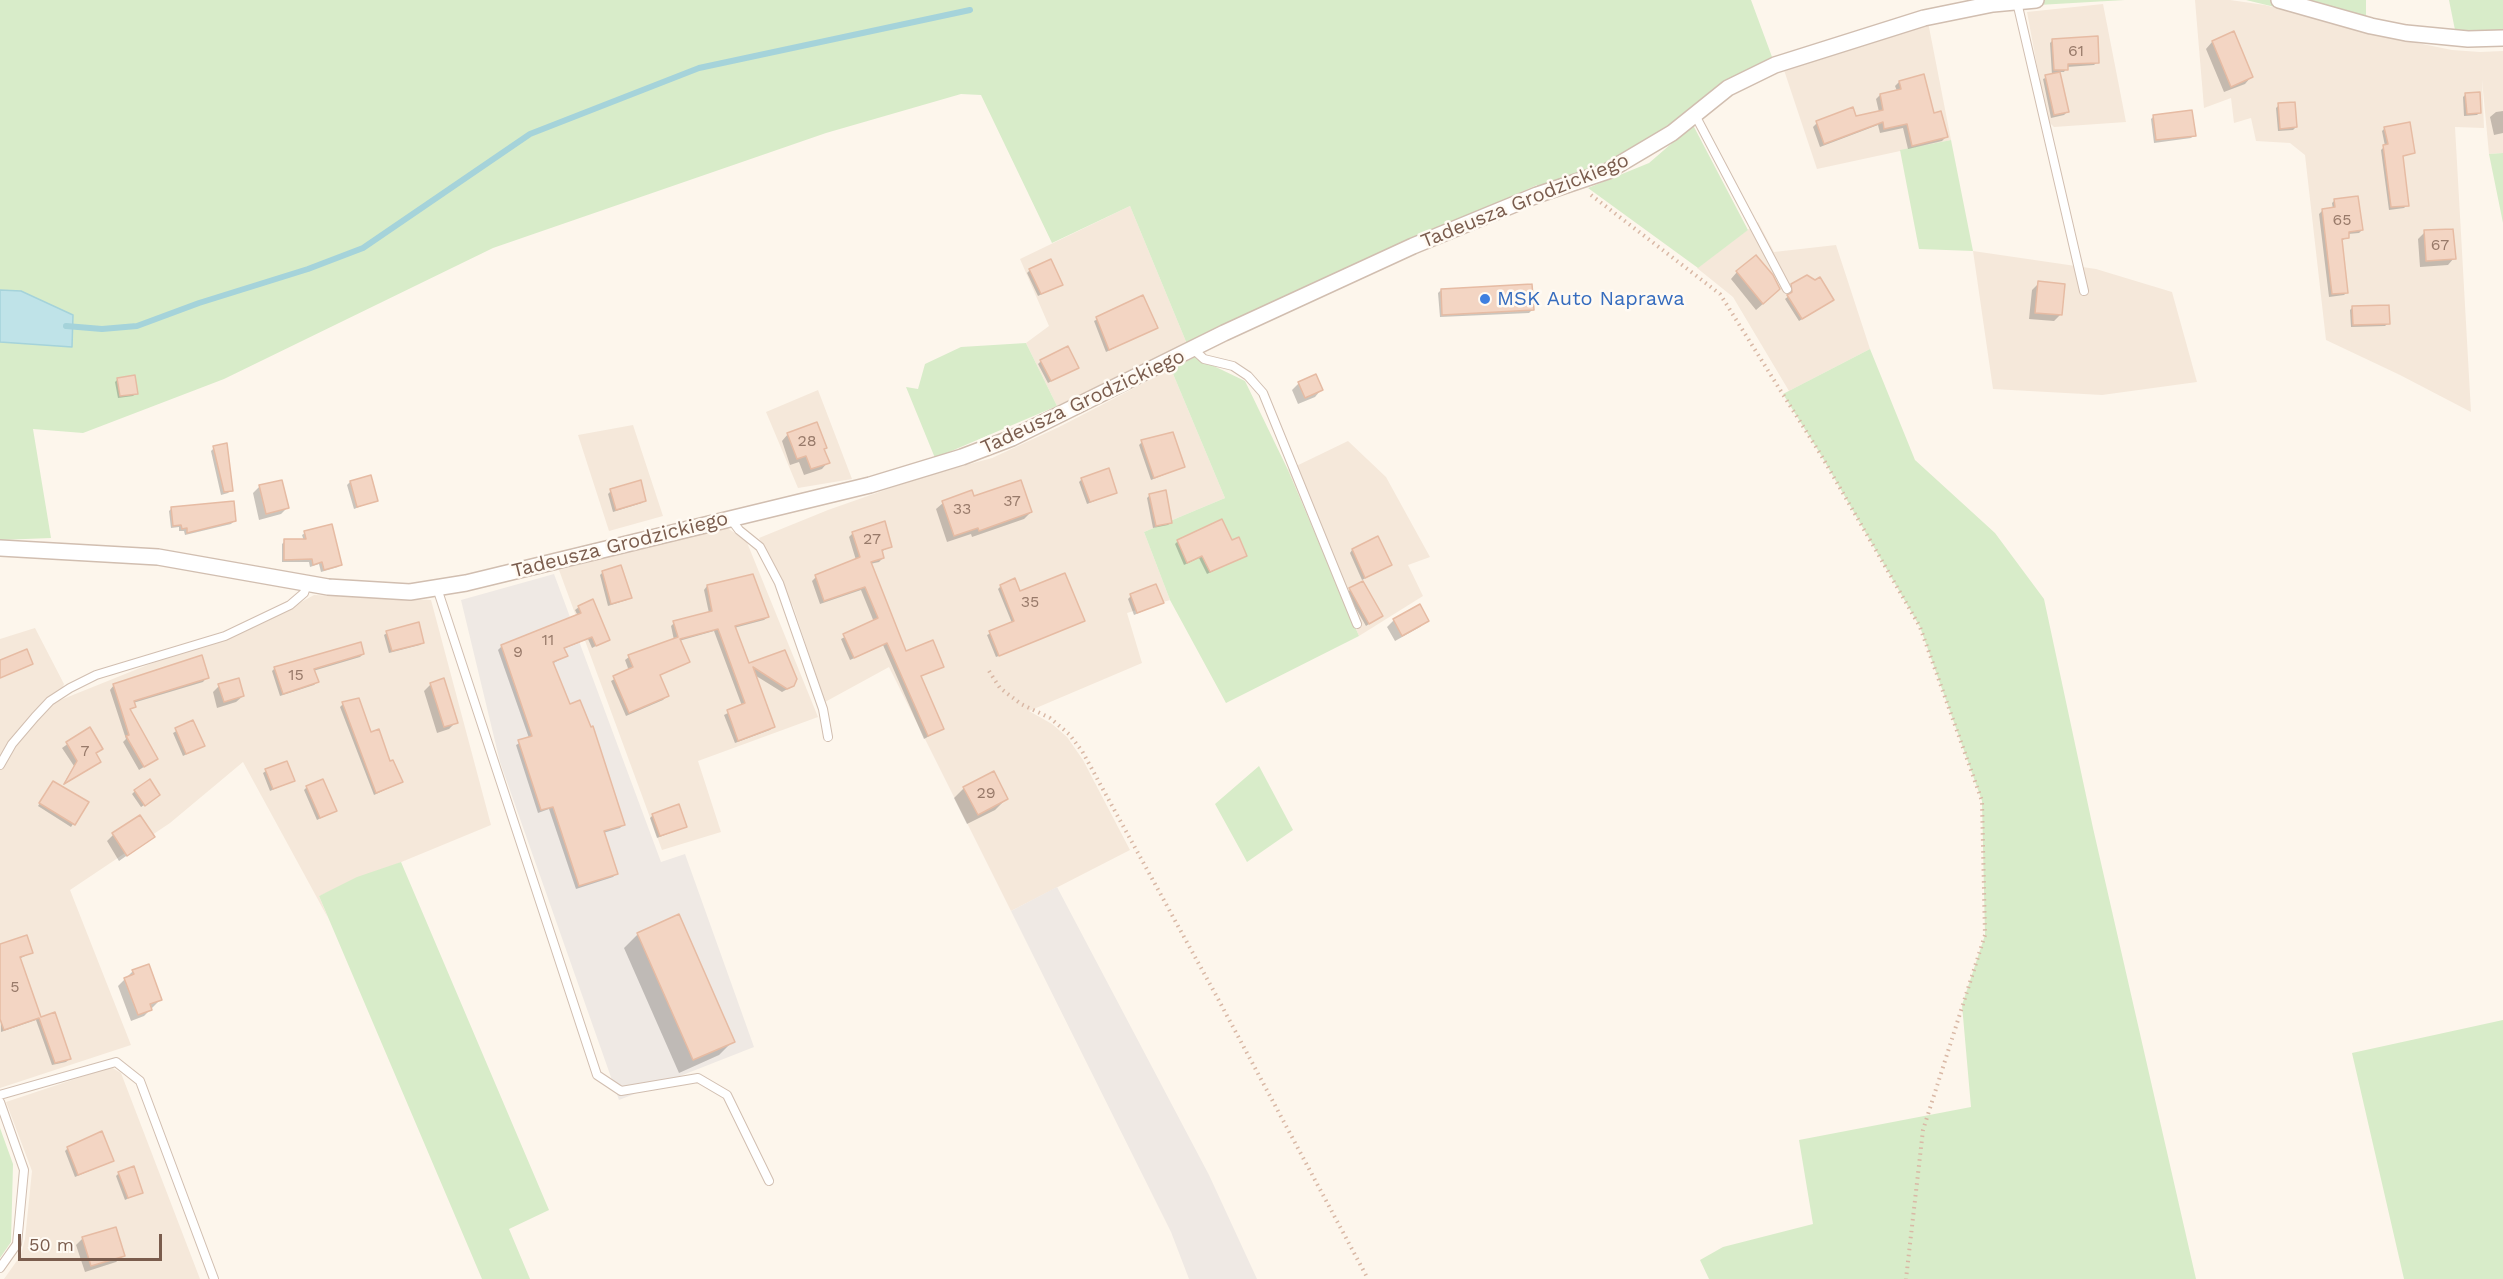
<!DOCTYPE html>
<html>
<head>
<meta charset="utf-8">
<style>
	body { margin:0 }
	#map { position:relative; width:2503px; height:1279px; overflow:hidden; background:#fdf6ec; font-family:"Work Sans",sans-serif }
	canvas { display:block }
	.scale { position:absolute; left:18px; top:1234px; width:144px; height:27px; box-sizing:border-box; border:3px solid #7a5c4d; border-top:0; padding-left:8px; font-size:18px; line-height:21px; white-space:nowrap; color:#7a5c4d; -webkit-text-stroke:4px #fffaf3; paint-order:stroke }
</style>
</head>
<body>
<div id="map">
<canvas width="2503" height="1279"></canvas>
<div class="scale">50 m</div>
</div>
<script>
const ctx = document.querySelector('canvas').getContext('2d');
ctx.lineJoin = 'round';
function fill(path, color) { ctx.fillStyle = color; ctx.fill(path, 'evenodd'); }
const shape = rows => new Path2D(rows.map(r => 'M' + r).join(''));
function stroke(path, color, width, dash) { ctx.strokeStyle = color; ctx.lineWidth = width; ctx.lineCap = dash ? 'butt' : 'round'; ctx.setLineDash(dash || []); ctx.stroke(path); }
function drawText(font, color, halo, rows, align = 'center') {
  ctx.font = font + ' "Work Sans",sans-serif'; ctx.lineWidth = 5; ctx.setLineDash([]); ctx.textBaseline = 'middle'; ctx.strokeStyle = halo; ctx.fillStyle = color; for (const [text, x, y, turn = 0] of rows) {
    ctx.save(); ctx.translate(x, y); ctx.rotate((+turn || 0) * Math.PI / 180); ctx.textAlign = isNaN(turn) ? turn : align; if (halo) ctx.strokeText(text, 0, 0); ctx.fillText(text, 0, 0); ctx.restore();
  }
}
fill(shape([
	[2195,0,2230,0,2265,5,2378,35,2452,50,2480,52,2503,51,2503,153,2489,154,2482,80,2484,128,2455,127,2471,412,2400,375,2326,340,2305,155,2290,143,2256,141,2251,118,2234,123,2231,98,2204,108],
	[2103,4,2126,122,2054,127,2047,120,2027,12],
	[1928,22,1951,140,1817,169,1784,70],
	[1130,206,1187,344,1057,406,1026,343,1049,326,1020,259],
	[1758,222,1774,252,1836,245,1870,349,1789,391,1733,297,1697,268],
	[1973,251,2096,269,2172,292,2197,382,2102,395,1993,389],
	[1171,369,1225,498,1144,532,1170,600,1127,613,1142,663,1029,711,1052,724,1067,737,1083,760,1130,850,1011,911,889,667,825,702,793,606,759,538,828,510,919,478,992,458,1059,427],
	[818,390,852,479,798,488,766,412],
	[633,425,663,516,609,531,578,435],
	[1348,441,1386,477,1430,557,1408,565,1423,596,1359,636,1288,470],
	[724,526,746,540,818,717,698,761,721,832,662,850,559,570],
	[314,595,431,600,491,825,319,896,328,918,243,762,170,823,70,890,131,1045,0,1088,0,639,35,628,64,684,58,701,294,606],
	[111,1067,121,1073,200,1279,4,1279,21,1255,25,1239,32,1171,6,1102]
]), '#f5e8da');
fill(shape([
	[554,574,661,862,685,854,754,1047,619,1100,500,762,461,600],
	[1057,887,1209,1175,1257,1279,1189,1279,1171,1232,1011,911]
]), '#efe9e4');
fill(shape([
	[0,0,1751,0,1775,65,1625,163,1537,195,1537,185,1224,324,1187,344,1130,206,1052,243,981,95,961,94,826,133,493,248,224,379,83,433,33,429,51,538,0,540,0,342,72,347,73,315,21,291,0,290],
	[1967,0,2125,0,1969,9],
	[2246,0,2366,0,2366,17,2357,27],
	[2449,0,2503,0,2503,30,2456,35],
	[1693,125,1748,230,1698,268,1588,188,1649,163],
	[1951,140,1973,251,1919,249,1900,150],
	[2503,153,2503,223,2489,154],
	[1026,343,1057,406,935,458,906,387,918,389,925,364,961,347],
	[1870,349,1915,460,1995,533,2044,599,2093,828,2196,1279,1709,1279,1700,1260,1723,1247,1813,1224,1799,1140,1971,1107,1962,1005,1985,935,1982,801,1920,627,1821,455,1783,394],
	[1195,357,1245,381,1288,470,1359,636,1226,703,1170,600,1144,532,1225,498,1171,369],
	[1259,766,1293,830,1247,862,1215,804],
	[401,862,549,1210,509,1229,530,1279,482,1279,319,896,357,877],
	[2503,1020,2503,1279,2404,1279,2352,1053],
	[0,1128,13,1164,11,1242,0,1258]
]), '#d8ecc9');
const water = shape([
	[0,290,21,291,73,315,72,347,0,342,0,290]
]);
fill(water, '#bfe3e8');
stroke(water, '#a5d3da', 1.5);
fill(shape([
	[2053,40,2097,62,2094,65,2067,67,2064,72,2059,72,2067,112,2064,115,2051,118,2043,79,2052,75,2050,43],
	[2212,42,2251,77,2245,84,2224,92,2206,49],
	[1899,82,1933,114,1946,137,1942,141,1908,149,1903,128,1880,133,1878,125,1820,147,1813,127,1817,123,1879,112,1876,99,1880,95,1897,91,1895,86],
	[2466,94,2480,112,2477,115,2464,116,2463,97],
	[2279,105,2296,127,2293,130,2278,131,2276,108],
	[2503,111,2503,133,2494,135,2490,117,2496,112],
	[2154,116,2194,135,2191,138,2154,143,2151,119],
	[2385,128,2413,153,2402,157,2407,205,2404,208,2389,210,2381,150,2385,146,2382,131],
	[2335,200,2362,230,2359,233,2348,234,2348,237,2341,241,2347,292,2344,295,2329,297,2319,214,2322,211,2333,209,2332,203],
	[2425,232,2454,258,2448,265,2420,267,2418,239],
	[1030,270,1061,285,1038,296,1027,273],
	[1737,272,1772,296,1756,310,1731,279],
	[2039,283,2061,314,2054,321,2029,319,2032,290],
	[1792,285,1829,303,1799,321,1785,299,1790,295,1789,289],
	[1441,290,1532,310,1529,313,1440,317,1438,293],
	[1142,297,1155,328,1106,352,1094,321],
	[2353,307,2388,323,2385,326,2351,327,2350,310],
	[1041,361,1077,368,1048,383,1038,364],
	[118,379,136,393,133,396,118,398,115,382],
	[1299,383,1321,390,1315,397,1298,404,1292,390],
	[788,434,828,462,822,469,804,475,799,462,790,465,782,441],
	[1172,434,1184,467,1151,480,1139,445,1142,442],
	[214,448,231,490,228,493,221,495,211,451],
	[1082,479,1115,493,1087,504,1079,482],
	[350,482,377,500,354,509,347,485],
	[260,486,287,508,281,514,259,520,253,493],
	[611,491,645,500,642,503,613,512,608,494],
	[1150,495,1171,522,1168,525,1153,528,1147,498],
	[973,498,1031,512,1024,519,972,537,971,534,947,542,936,509,943,503],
	[172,508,234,521,231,524,185,535,184,531,179,531,179,527,171,528,169,511],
	[305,533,341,564,338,567,321,572,319,564,310,567,309,562,282,562,282,544,285,541,304,541,302,535],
	[853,533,891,546,881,552,883,558,879,562,870,564,905,652,942,666,920,677,942,729,924,739,883,645,850,660,841,639,874,622,861,590,820,604,812,581,816,577,856,560,849,537],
	[1178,541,1231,542,1246,555,1207,574,1199,558,1184,565,1175,544],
	[1352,550,1387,567,1362,580,1350,553],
	[603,572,630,597,627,600,608,606,600,575],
	[707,586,768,617,764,620,734,628,749,665,784,651,793,686,782,692,753,674,773,727,770,730,735,743,724,715,742,706,714,631,679,641,688,661,659,676,667,696,663,700,626,716,611,681,629,671,625,660,629,657,674,640,671,626,674,623,709,613,704,590],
	[1001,586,1020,592,1083,620,996,657,987,635,1012,623,998,589],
	[1350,590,1378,618,1366,626,1347,593],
	[1131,596,1162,603,1134,615,1128,599],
	[579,607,609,639,592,648,588,639,563,649,566,656,552,664,624,824,620,828,603,833,617,873,613,877,576,889,549,809,538,813,516,745,529,738,498,650,502,646,578,616,575,610],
	[1394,620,1427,621,1420,627,1395,641,1387,627],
	[387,633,423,642,420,645,389,653,384,635],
	[363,654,360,657,313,671,317,682,314,685,280,696,272,671,275,668],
	[207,677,203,682,133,703,134,706,129,711,156,759,139,770,123,742,126,739,110,690,114,685],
	[431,684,456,722,449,729,437,733,424,691],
	[219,686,243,696,236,702,217,708,213,692],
	[343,704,370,734,401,782,398,784,374,795,340,707],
	[193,722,203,746,183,756,173,733],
	[89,729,101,748,95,754,94,766,63,785,74,766,62,748],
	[266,771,293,781,270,791,263,773],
	[51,786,87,803,71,827,38,806],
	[307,787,335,811,317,820,304,790],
	[964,788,1006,799,995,810,967,824,954,798],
	[135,791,155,798,141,807,132,794],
	[653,815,686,827,657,838,650,818],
	[113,835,153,837,119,861,107,841],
	[638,934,733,1041,719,1055,679,1073,624,948],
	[0,946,31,953,19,959,40,1019,69,1059,66,1062,52,1065,36,1020,1,1032],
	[133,971,160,1000,144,1016,131,1021,118,986],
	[68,1148,113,1161,75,1177,65,1151],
	[119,1173,141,1192,125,1200,116,1176],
	[83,1238,123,1256,116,1262,85,1272,76,1245]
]), '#0003');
stroke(shape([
	[66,326,102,329,137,326,199,303,308,269,363,248,530,134,699,68,970,10]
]), '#a5d3da', 6);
const building = shape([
	[2234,31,2253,77,2231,87,2212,41,2234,31],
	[2098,36,2099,63,2068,64,2068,70,2054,70,2052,39,2098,36],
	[2060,72,2069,112,2054,115,2045,75,2060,72],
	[1924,74,1934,113,1941,111,1948,137,1912,146,1907,124,1884,129,1883,122,1824,144,1816,121,1853,107,1856,116,1883,110,1880,94,1901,89,1899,81,1924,74],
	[2480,92,2481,113,2467,114,2465,93,2480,92],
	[2295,102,2297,127,2280,129,2278,103,2295,102],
	[2192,110,2196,136,2156,140,2153,115,2192,110],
	[2410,122,2415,153,2403,156,2409,206,2391,207,2383,145,2388,144,2384,127,2410,122],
	[2358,196,2363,230,2349,232,2349,238,2342,239,2348,293,2332,294,2322,209,2335,207,2334,199,2358,196],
	[2453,229,2456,259,2426,261,2424,230,2453,229],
	[1756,255,1773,275,1780,289,1763,304,1736,271,1756,255],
	[1051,259,1063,285,1041,294,1029,269,1051,259],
	[1807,275,1815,280,1820,277,1834,300,1802,319,1787,295,1792,292,1791,284,1807,275],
	[2038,281,2065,284,2062,315,2035,313,2038,281],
	[1532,284,1534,310,1442,315,1441,289,1532,284],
	[1143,295,1158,328,1109,350,1096,317,1143,295],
	[2389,305,2390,324,2353,325,2352,306,2389,305],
	[1068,346,1079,368,1051,381,1040,360,1068,346],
	[1316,374,1323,390,1305,398,1298,382,1316,374],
	[135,375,138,394,120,396,117,378,135,375],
	[817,422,827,448,824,449,830,463,811,469,806,456,797,459,787,433,817,422],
	[1173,432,1185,467,1154,478,1141,440,1173,432],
	[227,443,233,491,224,492,213,446,227,443],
	[1109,468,1117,493,1090,502,1081,478,1109,468],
	[371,475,378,501,357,507,350,481,371,475],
	[282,480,289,508,266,514,259,485,282,480],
	[641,480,646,501,616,510,610,489,641,480],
	[1021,480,1032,512,979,531,978,528,954,536,942,501,972,490,974,496,1021,480],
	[1166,490,1172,523,1156,526,1149,494,1166,490],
	[234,501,236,521,187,533,187,528,182,529,181,525,173,526,171,507,234,501],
	[1222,519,1232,540,1239,537,1247,556,1210,572,1202,556,1187,563,1177,540,1222,519],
	[885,521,892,547,882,550,884,558,871,562,906,651,933,640,944,667,921,676,944,729,928,736,887,643,854,658,843,634,878,618,865,587,824,601,815,575,860,557,852,532,885,521],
	[332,524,342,565,324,570,322,562,313,565,312,559,284,560,284,539,306,539,304,531,332,524],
	[1378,536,1392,565,1365,578,1352,549,1378,536],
	[621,565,632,598,611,604,602,571,621,565],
	[1065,573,1085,621,999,656,989,631,1014,621,1000,585,1015,578,1020,591,1065,573],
	[753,574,769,617,735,626,749,663,785,650,797,679,794,686,787,689,753,667,775,727,738,741,727,710,745,703,718,629,680,639,690,662,660,675,669,696,629,713,613,676,633,667,628,655,678,637,673,621,712,611,707,585,753,574],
	[1363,581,1383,616,1369,624,1349,588,1363,581],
	[1156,584,1164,603,1137,613,1130,594,1156,584],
	[593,599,610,640,596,646,592,637,564,648,568,656,553,662,570,704,580,700,591,727,593,726,625,825,604,831,618,874,579,886,553,807,541,810,518,740,532,736,501,645,581,613,578,606,593,599],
	[1420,604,1429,621,1402,636,1393,619,1420,604],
	[419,622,424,643,392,651,386,631,419,622],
	[361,642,364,654,314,669,319,682,283,694,274,667,361,642],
	[27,649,33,664,0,678,0,660,27,649],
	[202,655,209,678,134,701,136,707,130,709,158,759,144,767,126,736,129,735,113,684,202,655],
	[239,678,244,696,224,702,218,684,239,678],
	[444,678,458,723,444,727,430,683,444,678],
	[359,698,371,732,379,729,390,761,393,760,403,782,376,793,342,702,359,698],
	[193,720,205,746,186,754,175,728,193,720],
	[90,727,103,749,96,753,101,762,64,784,77,761,66,742,90,727],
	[287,761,295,781,273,789,265,769,287,761],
	[994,771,1008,799,978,815,963,787,994,771],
	[150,779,160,795,145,806,134,790,150,779],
	[323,779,337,811,320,818,306,786,323,779],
	[53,781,89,802,75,825,39,803,53,781],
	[679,804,687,827,660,836,652,814,679,804],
	[140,815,155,837,127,856,112,833,140,815],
	[679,914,735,1042,693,1060,637,933,679,914],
	[27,935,33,953,20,957,41,1017,55,1012,71,1059,55,1063,39,1018,4,1030,0,1019,0,944,27,935],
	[149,964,162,1000,150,1004,152,1010,138,1015,124,978,134,974,132,970,149,964],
	[102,1131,114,1161,78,1175,67,1147,102,1131],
	[134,1166,143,1193,128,1198,118,1172,134,1166],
	[116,1227,125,1256,91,1266,82,1237,116,1227]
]);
fill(building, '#f3d5c3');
stroke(building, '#e6bba3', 1.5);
const service = shape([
	[2017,2,2084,291],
	[1694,113,1787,289],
	[1193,349,1204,359,1233,366,1248,376,1263,393,1357,624],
	[730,518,739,530,760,547,779,583,823,709,828,737],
	[437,588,597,1075,621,1091,698,1078,727,1095,769,1181],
	[0,765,12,744,35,717,50,701,70,688,96,675,225,636,290,605,304,593,307,584],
	[0,1095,116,1062,140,1081,214,1279],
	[0,1102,24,1170,17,1244,0,1268]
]);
const minor = shape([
	[2279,0,2371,26,2406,33,2468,39,2503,38],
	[0,548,158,557,328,587,410,592,466,583,870,485,962,457,1012,438,1224,333,1413,246,1537,195,1608,171,1672,133,1728,88,1775,65,1924,18,1993,4,2036,0]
]);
stroke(service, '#d1beb0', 10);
stroke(minor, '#d1beb0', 18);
stroke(shape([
	[1591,195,1720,294,1821,455,1920,627,1982,801,1985,935,1923,1130,1906,1279],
	[989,671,1000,688,1021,704,1050,718,1069,734,1082,751,1217,997,1368,1279]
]), '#d9b8a5', 4, [1.5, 4.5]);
stroke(service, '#fff', 8);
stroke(minor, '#fff', 15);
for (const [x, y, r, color] of [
	[1485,299,6,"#3f7fe0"]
]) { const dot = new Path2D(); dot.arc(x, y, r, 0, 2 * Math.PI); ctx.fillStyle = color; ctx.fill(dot); stroke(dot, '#fffaf3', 2); }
drawText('16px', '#987a6a', null, [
	["61",2076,51],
	["65",2342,220],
	["67",2440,245],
	["28",807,441],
	["37",1012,501],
	["33",962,509],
	["27",872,539],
	["35",1030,602],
	["11",548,640],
	["9",518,652],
	["15",296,675],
	["7",85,751],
	["29",986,793],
	["5",15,987]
]);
drawText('20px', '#7a5c4d', '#fffaf3', [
	["Tadeusza Grodzickiego",1525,201,-22],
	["Tadeusza Grodzickiego",1083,402,-25],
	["Tadeusza Grodzickiego",620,545,-14]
]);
drawText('20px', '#366cbe', '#fffaf3', [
	["MSK Auto Naprawa",1497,299]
], 'left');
</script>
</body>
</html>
